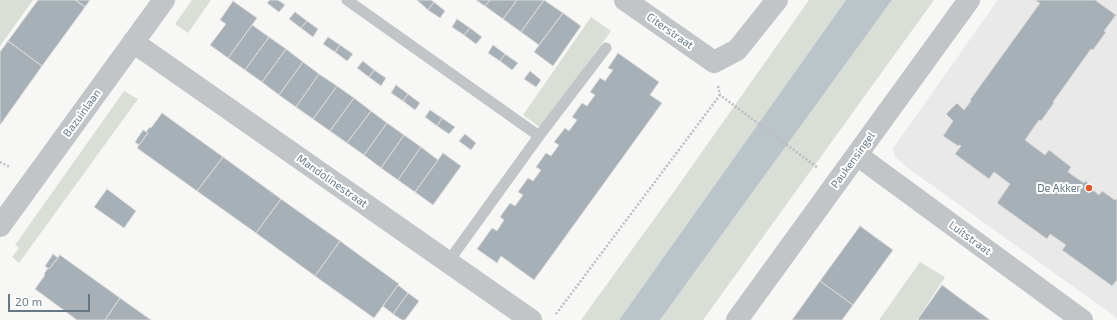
<!DOCTYPE html>
<html>
<head>
<meta charset="utf-8">
<style>
	body { margin:0 }
	#map { position:relative; width:1117px; height:320px; overflow:hidden; background:#f7f8f5; font-family:"Exo 2",sans-serif }
	canvas { display:block }
	.scale { position:absolute; left:8px; top:294px; width:82px; height:18px; box-sizing:border-box; border:2px solid #677885; border-top:0; padding-left:5px; font-size:12px; line-height:14px; white-space:nowrap; color:#677885; -webkit-text-stroke:3px #fff; paint-order:stroke }
</style>
</head>
<body>
<div id="map">
<canvas width="1117" height="320"></canvas>
<div class="scale">20 m</div>
</div>
<script>
const ctx = document.querySelector('canvas').getContext('2d');
ctx.lineJoin = 'round';
function fill(path, color) { ctx.fillStyle = color; ctx.fill(path, 'evenodd'); }
const shape = rows => new Path2D(rows.map(r => 'M' + r).join(''));
function stroke(path, color, width, dash) { ctx.strokeStyle = color; ctx.lineWidth = width; ctx.lineCap = dash ? 'butt' : 'round'; ctx.setLineDash(dash || []); ctx.stroke(path); }
function drawText(font, color, halo, rows, align = 'center') {
  ctx.font = font + ' "Exo 2",sans-serif'; ctx.lineWidth = 4; ctx.setLineDash([]); ctx.textBaseline = 'middle'; ctx.strokeStyle = halo; ctx.fillStyle = color; for (const [text, x, y, turn = 0] of rows) {
    ctx.save(); ctx.translate(x, y); ctx.rotate((+turn || 0) * Math.PI / 180); ctx.textAlign = isNaN(turn) ? turn : align; if (halo) ctx.strokeText(text, 0, 0); ctx.fillText(text, 0, 0); ctx.restore();
  }
}
fill(shape([
	[998,0,1117,0,1117,318,908,168,895,157,893,148]
]), '#e8e9e8');
fill(shape([
	[0,0,33,0,0,46],
	[192,0,211,0,188,33,175,24],
	[809,0,846,0,619,320,581,320,673,193],
	[892,0,934,0,703,320,660,320],
	[591,17,611,31,541,128,523,115],
	[124,91,138,99,19,263,12,257,19,248,15,245],
	[920,262,945,277,917,320,879,320]
]), '#d9ded6');
fill(shape([
	[846,0,892,0,660,320,619,320]
]), '#bac4c9');
const building = shape([
	[38,0,75,0,85,7,42,66,8,41,38,0],
	[75,0,90,0,85,7,75,0],
	[270,0,278,0,285,5,279,12,267,3,270,0],
	[417,0,431,0,434,2,428,10,417,0],
	[476,0,490,0,485,6,476,0],
	[490,0,517,0,503,19,485,6,490,0],
	[517,0,544,0,521,32,503,19,517,0],
	[544,0,563,13,539,45,521,32,544,0],
	[1037,0,1095,0,1116,15,1104,31,1106,32,1093,50,1091,49,1053,102,1054,103,1041,121,1039,120,1025,140,1045,155,1049,150,1071,167,1068,172,1084,183,1085,181,1094,187,1093,190,1099,195,1102,191,1115,200,1117,198,1117,280,1112,286,1062,250,1066,245,1050,234,1047,239,997,203,1010,184,994,172,989,179,955,154,961,146,959,145,958,146,943,136,953,121,946,114,957,103,964,110,971,101,970,100,1040,3,1036,1,1037,0],
	[233,1,257,18,228,58,210,45,226,24,220,20,233,1],
	[434,2,445,11,440,18,428,10,434,2],
	[295,12,307,21,301,28,289,19,295,12],
	[563,13,581,26,553,66,534,52,563,13],
	[457,19,470,28,464,35,452,27,457,19],
	[307,21,318,29,313,37,301,28,307,21],
	[252,25,269,37,245,70,228,58,252,25],
	[470,28,482,37,476,44,464,35,470,28],
	[269,37,286,49,262,82,245,70,269,37],
	[328,37,340,45,335,52,323,44,328,37],
	[8,41,42,66,0,125,0,52,8,41],
	[340,45,353,54,347,61,335,52,340,45],
	[493,45,505,54,500,61,488,53,493,45],
	[286,49,303,62,279,95,262,82,286,49],
	[618,53,659,82,650,95,662,103,534,280,501,256,497,263,477,249,492,228,497,231,504,220,500,217,510,203,515,206,523,195,518,192,528,178,533,181,541,170,536,167,546,153,551,156,559,145,554,142,565,128,569,131,577,120,572,117,582,103,587,106,595,95,590,92,600,78,605,81,613,70,608,68,618,53],
	[505,54,518,63,512,70,500,61,505,54],
	[363,61,374,70,369,77,357,68,363,61],
	[303,62,319,74,296,107,279,95,303,62],
	[374,70,386,78,381,86,369,77,374,70],
	[530,71,541,80,536,87,524,79,530,71],
	[319,74,337,86,313,119,296,107,319,74],
	[396,85,408,94,403,101,391,93,396,85],
	[337,86,354,98,330,131,313,119,337,86],
	[408,94,420,103,415,110,403,101,408,94],
	[354,98,371,111,347,143,330,131,354,98],
	[430,110,442,118,437,126,425,117,430,110],
	[371,111,387,123,364,155,347,143,371,111],
	[162,113,223,157,197,191,137,148,148,133,146,132,150,127,151,128,162,113],
	[442,118,455,127,449,134,437,126,442,118],
	[387,123,404,135,381,168,364,155,387,123],
	[143,130,148,133,139,145,135,142,143,130],
	[465,134,476,143,471,150,459,141,465,134],
	[404,135,421,147,398,180,381,168,404,135],
	[421,147,438,160,415,192,398,180,421,147],
	[443,153,461,166,433,205,415,192,443,153],
	[223,157,281,199,256,233,197,191,223,157],
	[107,189,136,211,124,228,94,207,107,189],
	[281,199,340,241,315,276,256,233,281,199],
	[860,226,893,250,853,305,820,281,860,226],
	[340,241,399,284,374,318,315,276,340,241],
	[53,254,58,258,49,269,45,266,53,254],
	[60,255,120,298,105,320,77,320,35,289,45,275,44,274,48,268,49,269,60,255],
	[820,281,853,305,842,320,792,320,820,281],
	[398,285,408,293,393,314,383,306,398,285],
	[942,285,965,302,990,320,919,320,918,319,942,285],
	[408,293,419,301,405,320,402,320,393,314,408,293],
	[120,298,151,320,105,320,120,298]
]);
fill(building, '#a7b0b6');
stroke(building, '#d9d9d7', 1);
stroke(shape([
	[718,86,720,95,818,168],
	[0,162,10,167],
	[556,314,720,95]
]), '#bbbec0', 2.5, [2, 2]);
stroke(shape([
	[347,0,539,136],
	[448,262,539,136,606,48]
]), '#c1c5c8', 11);
stroke(shape([
	[625,0,714,62,737,50,777,0],
	[133,42,531,320],
	[857,155,1082,320],
	[0,226,164,0],
	[737,320,969,0]
]), '#c1c5c8', 22);
for (const [x, y, r, color] of [
	[1089,188,4,"#de582e"]
]) { const dot = new Path2D(); dot.arc(x, y, r, 0, 2 * Math.PI); ctx.fillStyle = color; ctx.fill(dot); stroke(dot, '#fff', 1.5); }
drawText('11px', '#677885', '#fff', [
	["Citerstraat",670,31,35],
	["Bazuinlaan",82,113,-54],
	["Paukensingel",853,160,-54],
	["Mandolinestraat",332,181,35],
	["Luitstraat",970,238,36]
]);
drawText('11px', '#677885', '#fff', [
	["De Akker",1081,188]
], 'right');
</script>
</body>
</html>
